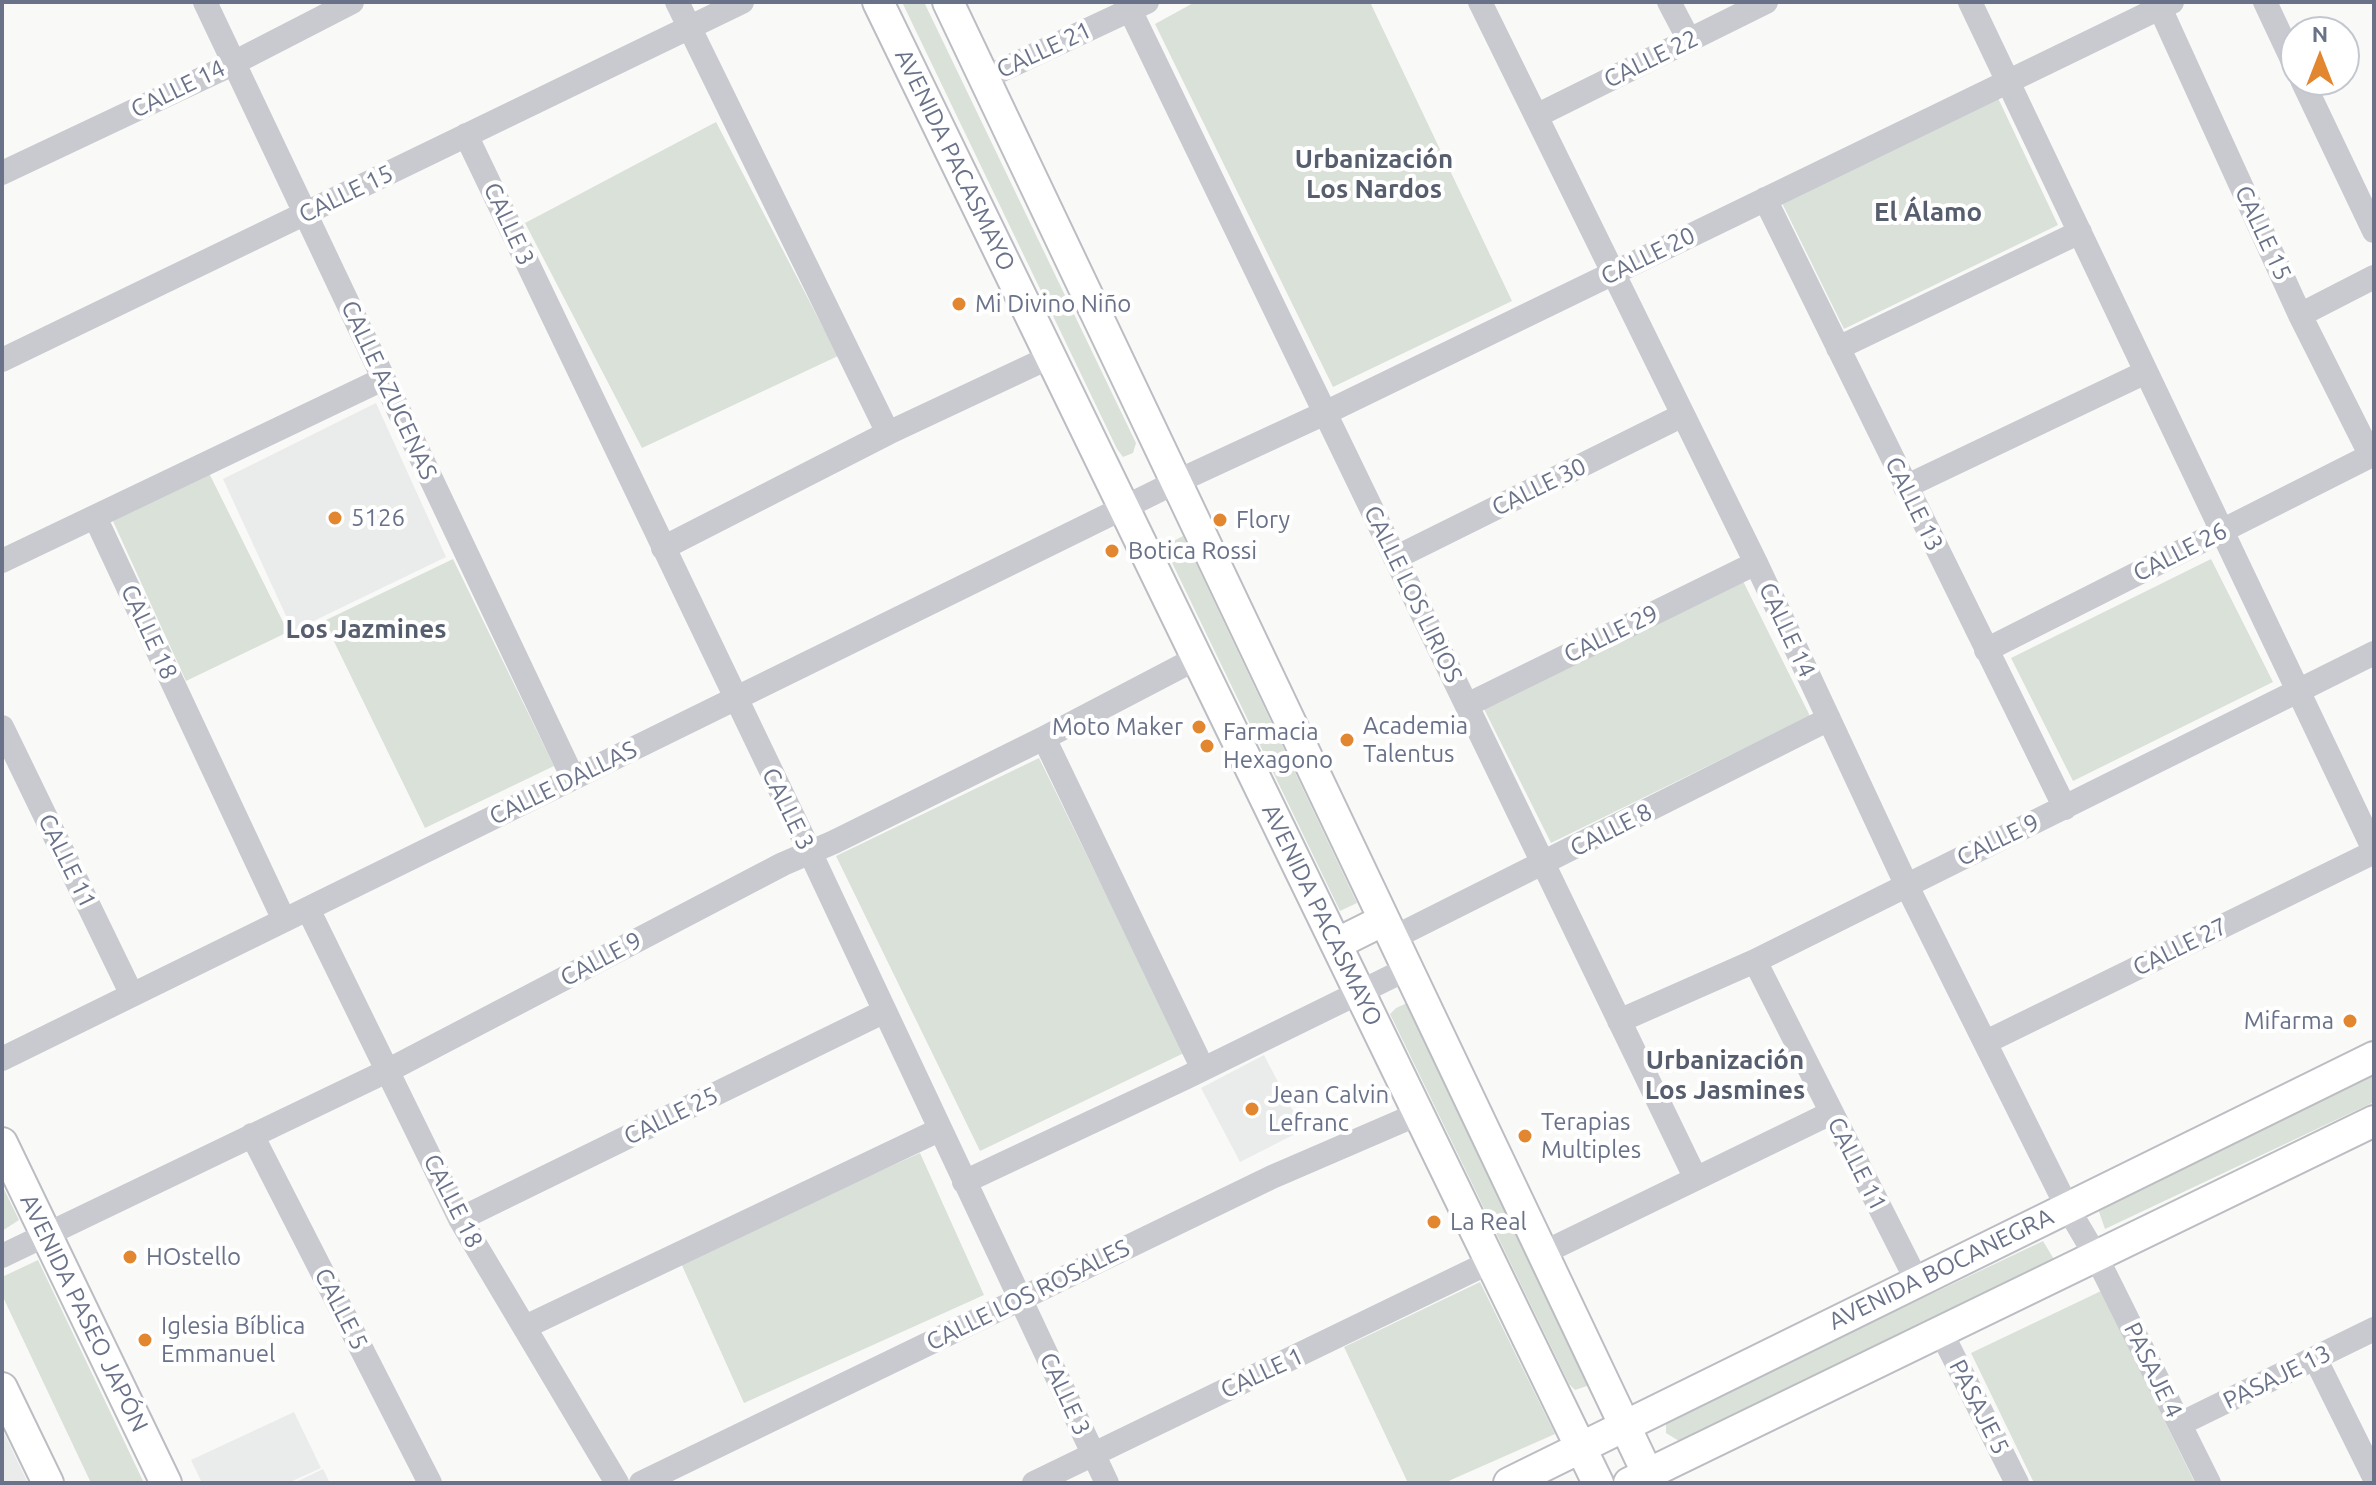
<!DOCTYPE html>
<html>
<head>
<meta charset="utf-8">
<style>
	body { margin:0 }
	#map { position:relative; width:2376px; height:1485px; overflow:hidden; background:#f9faf8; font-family:Ubuntu,sans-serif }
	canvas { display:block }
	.frame { position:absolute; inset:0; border:4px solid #697288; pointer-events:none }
	.north { position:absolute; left:2280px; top:16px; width:80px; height:80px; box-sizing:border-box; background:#fff; border:2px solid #c3c7cf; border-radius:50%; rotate:0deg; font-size:22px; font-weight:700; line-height:32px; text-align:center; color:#697288 }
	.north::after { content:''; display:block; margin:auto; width:28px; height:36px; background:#e2872f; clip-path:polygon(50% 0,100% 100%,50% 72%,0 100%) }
</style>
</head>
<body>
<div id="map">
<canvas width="2376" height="1485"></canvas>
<div class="frame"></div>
<div class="north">N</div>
</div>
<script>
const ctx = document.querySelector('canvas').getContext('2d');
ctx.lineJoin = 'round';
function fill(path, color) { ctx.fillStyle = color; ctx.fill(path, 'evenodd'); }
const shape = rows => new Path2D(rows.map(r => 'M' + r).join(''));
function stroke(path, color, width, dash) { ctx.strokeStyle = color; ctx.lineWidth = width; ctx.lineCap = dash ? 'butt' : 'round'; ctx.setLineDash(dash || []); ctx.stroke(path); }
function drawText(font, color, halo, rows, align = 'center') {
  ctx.font = font + ' Ubuntu,sans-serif'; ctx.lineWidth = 8; ctx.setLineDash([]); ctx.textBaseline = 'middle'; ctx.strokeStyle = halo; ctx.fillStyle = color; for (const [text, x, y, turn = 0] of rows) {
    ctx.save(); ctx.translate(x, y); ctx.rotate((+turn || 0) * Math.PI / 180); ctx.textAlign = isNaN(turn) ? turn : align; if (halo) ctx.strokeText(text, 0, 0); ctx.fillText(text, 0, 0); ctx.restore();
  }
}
fill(shape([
	[376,403,446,557,293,631,223,479],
	[1264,1055,1303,1130,1240,1162,1201,1088],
	[294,1412,321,1468,288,1483,202,1483,191,1460],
	[2,1429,28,1483,2,1483],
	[323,1469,330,1483,294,1483]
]), '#eaebeb');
fill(shape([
	[902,2,924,2,1136,443,1133,453,1123,457,1117,449],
	[1195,2,1370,2,1512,301,1333,387,1155,24],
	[1998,98,2058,225,1844,329,1782,203],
	[716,122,838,356,642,448,525,223],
	[209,473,288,632,186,681,112,519],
	[1183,536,1357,903,1340,911,1164,546],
	[453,559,554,766,425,828,324,621],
	[2211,559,2273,682,2073,781,2011,658],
	[1743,581,1810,716,1551,843,1484,709],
	[1039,758,1184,1053,980,1151,836,856],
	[1407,1003,1416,1010,1590,1385,1575,1390,1569,1384,1390,1014,1396,1008],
	[2374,1073,2374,1102,2105,1229,2097,1206],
	[920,1153,984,1295,744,1403,680,1261],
	[2,1185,19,1220,2,1231],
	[2043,1241,2055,1261,1679,1441,1666,1433,1666,1420],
	[38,1260,144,1483,91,1483,2,1295,2,1277],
	[1480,1282,1555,1434,1444,1483,1408,1483,1344,1347],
	[2101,1291,2195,1483,2034,1483,1971,1353]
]), '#dae1d9');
const major = shape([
	[878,2,1598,1483],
	[948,2,1652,1483],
	[1336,944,1384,920],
	[2,1143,166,1483],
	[2,1388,48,1483],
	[1509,1483,2374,1057],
	[1629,1483,2374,1121]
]);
stroke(major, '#bbbdc3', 34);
stroke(shape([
	[205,2,573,778],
	[677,2,888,433],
	[1480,2,1756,563,1906,884,2067,1207,2096,1256,2209,1483],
	[1669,2,1689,40],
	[1970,2,2374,850],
	[2265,2,2296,68],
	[2160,8,2300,315,2371,456],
	[1130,10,1695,1177],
	[985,78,1147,2],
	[2302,80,2374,231],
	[1536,116,1766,2],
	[466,135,810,852,1107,1483],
	[2,173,218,71,352,2],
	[1765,199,2065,808],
	[2300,315,2374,277],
	[1838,348,2080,232],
	[2,360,742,2],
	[1905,487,2146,372],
	[95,517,284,920],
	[663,548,888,433,1050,357],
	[1395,558,1683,415],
	[2,561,383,379],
	[1986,650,2374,454],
	[1467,705,1756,563],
	[2,727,132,995],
	[1044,738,1203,1069],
	[308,909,460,1219,617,1483],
	[1393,938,1829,719],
	[1755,961,1917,1281],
	[1619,1021,1755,961,2374,653],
	[1986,1042,2374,852],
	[2,1059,1176,482,1325,413,2172,2],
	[252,1135,430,1483],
	[964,1182,1185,1078,1407,969],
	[460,1219,883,1012],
	[1543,1253,1831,1113],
	[2,1256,389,1070,783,864,834,842,1044,738,1197,658],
	[525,1327,939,1130],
	[1941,1332,2017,1483],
	[2315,1358,2374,1477],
	[2180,1424,2374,1329],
	[641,1483,1272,1177,1418,1114],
	[1034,1483,1490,1262]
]), '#c8cacf', 24);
stroke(major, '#fff', 30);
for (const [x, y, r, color] of [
	[959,304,8,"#e2872f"],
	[335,518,8,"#e2872f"],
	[1220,520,8,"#e2872f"],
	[1112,551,8,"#e2872f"],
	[1199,727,8,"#e2872f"],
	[1347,740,8,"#e2872f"],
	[1207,746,8,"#e2872f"],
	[2350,1021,8,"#e2872f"],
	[1252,1109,8,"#e2872f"],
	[1525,1136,8,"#e2872f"],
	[1434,1222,8,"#e2872f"],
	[130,1257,8,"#e2872f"],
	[145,1340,8,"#e2872f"]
]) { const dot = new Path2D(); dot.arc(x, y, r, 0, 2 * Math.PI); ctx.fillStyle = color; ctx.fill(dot); stroke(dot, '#fff', 3); }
drawText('24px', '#697288', '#fff', [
	["CALLE 21",1044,50,-25],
	["CALLE 22",1651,59,-26],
	["CALLE 14",178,89,-26],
	["AVENIDA PACASMAYO",955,160,64],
	["CALLE 15",346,194,-26],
	["CALLE 3",509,224,65],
	["CALLE 15",2263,233,65],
	["CALLE 20",1648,256,-26],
	["CALLE AZUCENAS",389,390,65],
	["CALLE 30",1539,487,-26],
	["CALLE 13",1914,504,64],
	["CALLE 26",2180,552,-27],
	["CALLE LOS LIRIOS",1413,594,64],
	["CALLE 14",1787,630,65],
	["CALLE 18",149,632,65],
	["CALLE 29",1611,634,-26],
	["CALLE DALLAS",563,783,-26],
	["CALLE 3",788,809,64],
	["CALLE 8",1611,830,-27],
	["CALLE 9",1998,840,-26],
	["CALLE 11",67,861,64],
	["AVENIDA PACASMAYO",1322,915,64],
	["CALLE 27",2180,947,-26],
	["CALLE 9",601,959,-28],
	["CALLE 25",671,1116,-26],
	["CALLE 11",1857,1164,63],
	["CALLE 18",453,1201,63],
	["AVENIDA BOCANEGRA",1941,1269,-26],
	["CALLE LOS ROSALES",1028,1295,-26],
	["CALLE 5",341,1309,63],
	["AVENIDA PASEO JAPÓN",84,1313,64],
	["PASAJE 4",2153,1370,64],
	["CALLE 1",1262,1373,-25],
	["PASAJE 13",2277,1377,-26],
	["CALLE 3",1065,1394,65],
	["PASAJE 5",1979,1407,63]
]);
drawText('24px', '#697288', '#fff', [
	["Mi Divino Niño",975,304],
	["5126",351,518],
	["Flory",1236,520],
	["Botica Rossi",1128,551],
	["Academia",1363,726],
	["Talentus",1363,754],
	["Moto Maker",1183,727,"right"],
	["Farmacia",1223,732],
	["Hexagono",1223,760],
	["Mifarma",2334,1021,"right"],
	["Jean Calvin",1268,1095],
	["Lefranc",1268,1123],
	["Terapias",1541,1122],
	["Multiples",1541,1150],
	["La Real",1450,1222],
	["HOstello",146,1257],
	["Iglesia Bíblica",161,1326],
	["Emmanuel",161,1354]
], 'left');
drawText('bold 26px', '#575e6d', '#fff', [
	["Urbanización",1374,159],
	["Los Nardos",1374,189],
	["El Álamo",1928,212],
	["Los Jazmines",366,629],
	["Urbanización",1725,1060],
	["Los Jasmines",1725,1090]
]);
</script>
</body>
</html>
